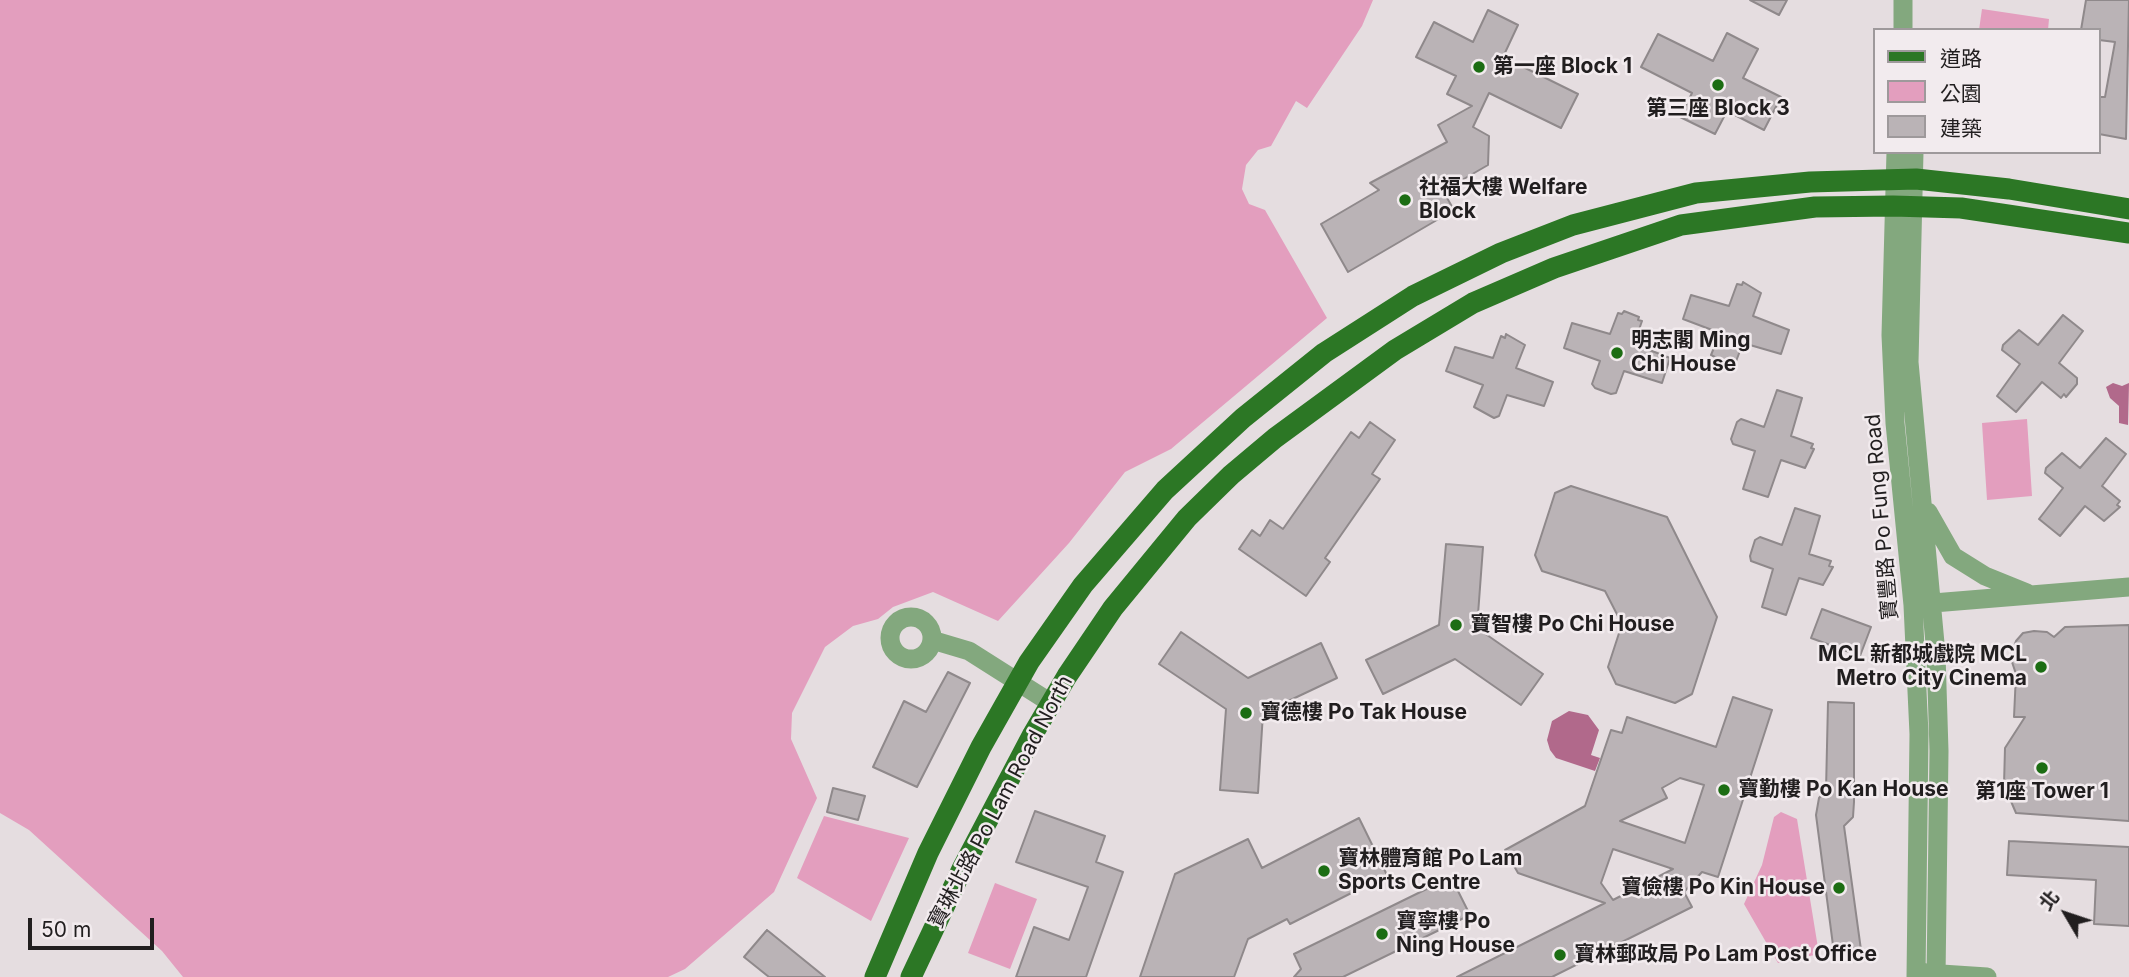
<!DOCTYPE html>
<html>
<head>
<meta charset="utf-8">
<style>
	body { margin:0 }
	#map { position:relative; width:2129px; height:977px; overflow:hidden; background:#e5dde0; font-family:Inter,"Noto Sans TC",sans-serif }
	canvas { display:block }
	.legend { position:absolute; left:1873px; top:28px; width:228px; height:126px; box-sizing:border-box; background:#f2ebee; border:2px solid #9e999b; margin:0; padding:9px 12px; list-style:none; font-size:21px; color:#211e1f }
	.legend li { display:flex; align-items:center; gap:14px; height:35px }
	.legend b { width:35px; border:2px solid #9e999b }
	.north { position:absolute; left:2031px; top:879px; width:70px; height:70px; -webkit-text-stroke:5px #f2ebee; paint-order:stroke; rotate:309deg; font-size:19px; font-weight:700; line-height:28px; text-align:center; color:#211e1f }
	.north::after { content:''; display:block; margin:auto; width:24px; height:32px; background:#211e1f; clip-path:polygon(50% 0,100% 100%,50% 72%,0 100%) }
	.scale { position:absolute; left:28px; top:918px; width:126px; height:32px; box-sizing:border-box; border:4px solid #211e1f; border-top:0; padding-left:9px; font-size:21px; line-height:24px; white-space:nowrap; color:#211e1f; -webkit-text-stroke:5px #f2ebee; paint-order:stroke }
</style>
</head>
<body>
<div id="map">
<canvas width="2129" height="977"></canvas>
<ul class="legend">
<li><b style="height:9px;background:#2c7725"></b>道路</li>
<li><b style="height:19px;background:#e39ebe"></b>公園</li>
<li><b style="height:19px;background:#bab3b6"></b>建築</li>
</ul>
<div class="north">北</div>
<div class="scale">50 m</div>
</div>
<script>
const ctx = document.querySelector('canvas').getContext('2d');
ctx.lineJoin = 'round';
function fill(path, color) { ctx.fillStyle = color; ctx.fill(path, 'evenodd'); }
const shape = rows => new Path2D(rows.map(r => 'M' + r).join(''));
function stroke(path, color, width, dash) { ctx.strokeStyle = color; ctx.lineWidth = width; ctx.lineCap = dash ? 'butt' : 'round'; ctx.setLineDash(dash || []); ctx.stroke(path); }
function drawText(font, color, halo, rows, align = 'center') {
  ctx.font = font + ' Inter,"Noto Sans TC",sans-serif'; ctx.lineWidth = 5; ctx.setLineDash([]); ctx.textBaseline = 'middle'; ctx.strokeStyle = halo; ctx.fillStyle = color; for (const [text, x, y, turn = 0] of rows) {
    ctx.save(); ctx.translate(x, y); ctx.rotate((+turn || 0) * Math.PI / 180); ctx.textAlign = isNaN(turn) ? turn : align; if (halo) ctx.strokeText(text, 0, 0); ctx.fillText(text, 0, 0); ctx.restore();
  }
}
fill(shape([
	[0,0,1373,0,1362,26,1307,108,1296,101,1271,146,1258,150,1246,165,1242,189,1249,204,1265,210,1327,318,1171,449,1125,472,1069,543,998,621,933,592,893,607,878,619,853,626,825,647,792,713,791,739,817,798,774,892,685,969,668,977,183,977,162,951,29,830,0,813],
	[1982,9,2049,19,2048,30,1979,30],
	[2027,419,2032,496,1987,500,1982,423],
	[1781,812,1797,819,1819,954,1778,963,1744,904,1762,865,1774,817],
	[824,816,909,838,871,921,797,878],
	[995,883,1037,899,1010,969,968,953]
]), '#e39ebe');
fill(shape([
	[2113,383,2122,386,2129,383,2128,425,2119,423,2119,406,2110,398,2106,387],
	[1569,711,1588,715,1599,730,1591,755,1600,758,1595,771,1556,758,1550,750,1547,740,1552,721]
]), '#b1698b');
const building = shape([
	[1750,0,1787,0,1779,15,1750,0],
	[2086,0,2129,0,2126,139,2099,134,2099,97,2105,97,2115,42,2099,40,2099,30,2081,30,2086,0],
	[1488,10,1518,25,1503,57,1578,94,1561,128,1489,93,1473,127,1489,136,1488,165,1443,191,1454,210,1348,272,1321,224,1379,190,1370,183,1447,142,1438,125,1472,106,1447,94,1456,76,1416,57,1434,22,1473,42,1488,10],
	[1727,33,1758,49,1743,78,1781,97,1764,130,1727,111,1715,134,1680,117,1692,93,1641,67,1658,34,1713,61,1727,33],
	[1743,282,1761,293,1753,316,1789,330,1781,354,1743,343,1735,364,1730,365,1711,355,1720,333,1683,319,1691,295,1729,306,1737,284,1742,285,1743,282],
	[1624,311,1639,317,1638,320,1642,321,1634,344,1670,358,1662,383,1624,371,1616,393,1611,394,1595,388,1592,384,1600,361,1564,348,1572,323,1610,334,1618,313,1622,314,1624,311],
	[2063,315,2083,331,2059,363,2077,378,2077,384,2066,397,2064,394,2061,398,2042,382,2016,412,1997,396,2020,364,2002,350,2003,345,2019,330,2038,345,2063,315],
	[1506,334,1525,345,1516,368,1553,382,1544,406,1507,395,1499,416,1494,418,1474,407,1483,385,1446,371,1455,347,1493,358,1501,336,1505,338,1506,334],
	[1777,390,1802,398,1791,436,1813,444,1811,448,1814,449,1805,468,1781,460,1768,497,1743,489,1755,451,1733,444,1731,439,1737,422,1741,419,1764,427,1777,390],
	[1370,422,1395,440,1372,474,1380,479,1325,558,1330,562,1306,596,1239,549,1252,530,1260,536,1270,520,1283,529,1351,432,1359,438,1370,422],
	[2106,438,2126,454,2102,486,2120,501,2117,505,2120,507,2104,521,2085,506,2060,536,2039,519,2063,488,2045,473,2046,468,2062,453,2080,468,2106,438],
	[1571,486,1667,517,1717,617,1692,694,1675,703,1616,684,1608,667,1622,624,1605,591,1542,571,1535,555,1555,493,1571,486],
	[1795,508,1820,516,1809,554,1831,561,1829,566,1833,567,1823,585,1799,578,1786,615,1762,607,1773,569,1751,561,1750,556,1755,540,1760,537,1782,545,1795,508],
	[1446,544,1483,547,1477,628,1543,674,1521,705,1455,659,1383,694,1366,660,1439,625,1446,544],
	[1822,609,1871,627,1860,656,1811,638,1822,609],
	[2129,625,2129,821,2016,813,2004,785,2005,748,2025,717,2014,717,2016,674,2010,656,2016,641,2023,633,2034,631,2047,632,2054,637,2065,627,2129,625],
	[1181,632,1248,678,1321,643,1337,678,1263,713,1258,793,1220,790,1226,709,1159,664,1181,632],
	[948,672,970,683,917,787,873,767,904,701,926,712,948,672],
	[1733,697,1772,710,1718,877,1702,872,1684,892,1692,907,1552,977,1457,977,1605,903,1518,873,1505,850,1585,806,1611,730,1622,733,1627,717,1716,747,1733,697],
	[1680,778,1704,785,1685,843,1620,821,1667,798,1662,788,1680,778],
	[1613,849,1673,869,1613,900,1601,883,1613,849],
	[1828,702,1854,703,1854,802,1853,817,1844,826,1861,950,1834,953,1816,815,1819,798,1826,790,1828,702],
	[833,788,865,796,858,820,827,812,833,788],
	[1035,811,1105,836,1096,862,1123,872,1086,977,1016,977,1034,927,1069,940,1088,887,1016,862,1035,811],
	[1359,818,1387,875,1290,924,1287,919,1248,939,1234,977,1140,977,1175,874,1248,839,1262,868,1359,818],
	[2009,841,2129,847,2129,926,2094,924,2096,880,2007,875,2009,841],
	[1451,877,1470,915,1343,977,1294,977,1301,969,1294,954,1451,877],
	[767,930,825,977,769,977,744,957,767,930]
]);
fill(building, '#bab3b6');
stroke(building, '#8f898b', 2);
stroke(shape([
	[1903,0,1903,30],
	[1896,152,1891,335,1895,423,1913,605,1919,734,1916,977],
	[1914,152,1909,362,1936,654,1939,751,1936,977],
	[1928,512,1953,556,1985,576,2027,593],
	[1921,604,2129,587],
	'890 638a21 21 0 1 1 42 0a21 21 0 1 1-42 0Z',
	[932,640,969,651,1051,703],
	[1926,973,1987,977]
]), '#83a87e', 19);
stroke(shape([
	[875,977,928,853,981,747,1029,662,1083,585,1165,490,1243,418,1324,353,1413,296,1501,253,1573,225,1696,193,1810,182,1916,179,2009,189,2129,209],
	[911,977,962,869,1033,734,1067,676,1113,608,1187,518,1231,475,1275,438,1395,350,1473,303,1554,268,1681,225,1815,207,1893,206,1961,208,2129,233]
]), '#2c7725', 21);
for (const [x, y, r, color] of [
	[1479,67,7,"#1c6d13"],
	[1718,85,7,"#1c6d13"],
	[1405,200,7,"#1c6d13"],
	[1617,353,7,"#1c6d13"],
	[1456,625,7,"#1c6d13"],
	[2041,667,7,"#1c6d13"],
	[1246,713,7,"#1c6d13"],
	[2042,768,7,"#1c6d13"],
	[1724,790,7,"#1c6d13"],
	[1324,871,7,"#1c6d13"],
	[1839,888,7,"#1c6d13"],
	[1382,934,7,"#1c6d13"],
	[1560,955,7,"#1c6d13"]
]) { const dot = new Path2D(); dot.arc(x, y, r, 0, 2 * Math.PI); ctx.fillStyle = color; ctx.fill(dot); stroke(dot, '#f2ebee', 2.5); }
drawText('bold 21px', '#211e1f', '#f2ebee', [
	["第一座 Block 1",1493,67],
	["第三座 Block 3",1718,109,"center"],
	["社福大樓 Welfare",1419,188],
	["Block",1419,212],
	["明志閣 Ming",1631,341],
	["Chi House",1631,365],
	["寶智樓 Po Chi House",1470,625],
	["MCL 新都城戲院 MCL",2027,655,"right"],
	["Metro City Cinema",2027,679,"right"],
	["寶德樓 Po Tak House",1260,713],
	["寶勤樓 Po Kan House",1738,790],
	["第1座 Tower 1",2042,792,"center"],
	["寶林體育館 Po Lam",1338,859],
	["Sports Centre",1338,883],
	["寶儉樓 Po Kin House",1825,888,"right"],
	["寶寧樓 Po",1396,922],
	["Ning House",1396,946],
	["寶林郵政局 Po Lam Post Office",1574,955]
], 'left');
drawText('21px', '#211e1f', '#f2ebee', [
	["寶豐路 Po Fung Road",1882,517,-95],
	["寶琳北路 Po Lam Road North",1001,802,-62]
]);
</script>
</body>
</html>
